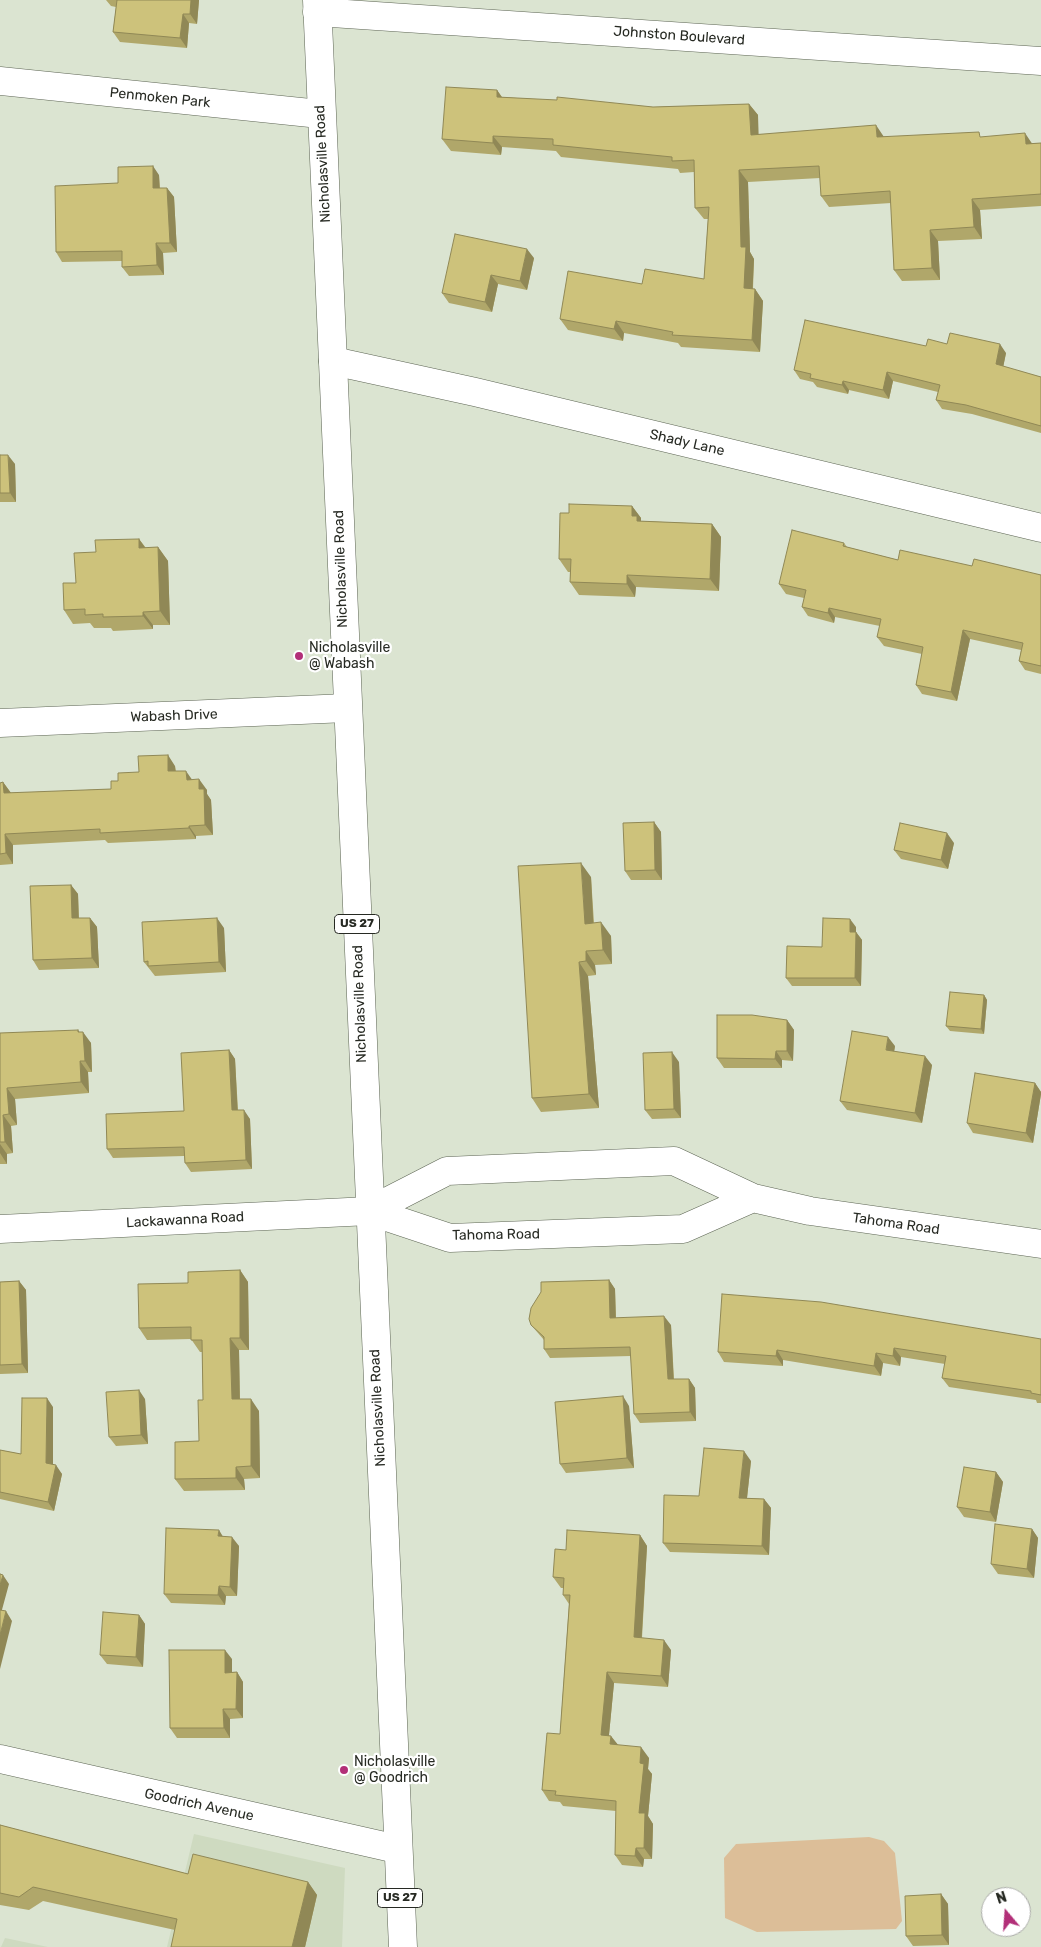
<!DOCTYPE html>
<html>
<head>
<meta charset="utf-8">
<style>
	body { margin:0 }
	#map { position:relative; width:1041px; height:1947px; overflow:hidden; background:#dbe4d1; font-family:Rubik,sans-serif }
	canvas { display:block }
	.north { position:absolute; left:981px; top:1887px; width:50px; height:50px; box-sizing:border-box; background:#fff; border:1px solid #a9aaa7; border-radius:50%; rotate:342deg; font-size:14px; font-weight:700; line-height:20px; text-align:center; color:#272a23 }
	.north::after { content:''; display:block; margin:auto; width:18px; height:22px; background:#b22f78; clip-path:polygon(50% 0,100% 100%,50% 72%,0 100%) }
</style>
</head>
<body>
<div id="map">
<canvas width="1041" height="1947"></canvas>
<div class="north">N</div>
</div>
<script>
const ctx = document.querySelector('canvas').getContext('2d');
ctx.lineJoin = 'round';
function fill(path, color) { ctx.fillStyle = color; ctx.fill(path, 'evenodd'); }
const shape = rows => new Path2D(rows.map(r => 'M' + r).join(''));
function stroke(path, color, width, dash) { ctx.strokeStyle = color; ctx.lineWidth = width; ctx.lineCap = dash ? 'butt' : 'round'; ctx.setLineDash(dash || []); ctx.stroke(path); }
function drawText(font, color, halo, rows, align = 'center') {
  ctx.font = font + ' Rubik,sans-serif'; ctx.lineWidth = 4.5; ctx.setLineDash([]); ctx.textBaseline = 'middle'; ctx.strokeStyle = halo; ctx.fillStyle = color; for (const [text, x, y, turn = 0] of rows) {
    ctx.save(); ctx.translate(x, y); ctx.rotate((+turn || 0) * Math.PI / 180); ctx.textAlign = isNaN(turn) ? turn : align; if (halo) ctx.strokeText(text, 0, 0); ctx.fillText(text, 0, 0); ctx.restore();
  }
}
fill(shape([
	[194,1834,345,1868,342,1947,167,1947],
	[5,1938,48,1947,1,1947]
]), '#cedac0');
fill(shape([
	[869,1837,884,1841,895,1853,902,1921,896,1929,757,1932,725,1918,724,1858,736,1844]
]), '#dcbe98');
const minor = shape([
	[317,12,1041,61],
	[0,81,320,114],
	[333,361,475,392,1041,528],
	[0,723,347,708],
	[369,1211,447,1171,674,1161,753,1198,810,1211,1041,1244],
	[0,1229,369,1211,450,1238,683,1229,753,1198],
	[0,1759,397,1849]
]);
const primary = shape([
	[317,0,403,1947]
]);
stroke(minor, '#5d6554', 29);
stroke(primary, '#5d6554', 29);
stroke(minor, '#fff', 28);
stroke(primary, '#fff', 28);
fill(shape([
	[106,0,199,0,197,24,189,23,187,48,120,42,113,32,116,7,111,6],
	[497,90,502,97,653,107,749,104,758,115,758,134,884,137,983,137,1032,143,1041,143,1041,206,980,210,982,239,938,241,940,280,902,281,894,270,891,203,829,207,821,196,820,178,748,182,750,252,754,259,753,289,755,289,763,301,760,352,681,347,678,343,624,333,623,341,568,330,560,319,642,284,704,279,708,219,704,219,695,208,694,172,680,173,678,169,561,157,556,151,502,147,501,155,451,151,442,139],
	[159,175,160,188,167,188,174,197,177,252,163,253,164,275,129,276,122,267,122,261,62,262,56,252,118,183],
	[534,258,527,290,498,284,492,312,449,303,442,293],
	[947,344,1006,353,1003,367,1041,377,1041,433,972,414,942,409,936,400,938,392,893,381,889,399,849,390,848,394,817,387,813,382,800,379,794,370,926,346],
	[0,455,15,464,16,502,0,502],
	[632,506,641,518,641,521,712,524,721,537,719,591,636,587,635,597,579,595,570,582,570,572,568,572,559,559,569,513],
	[139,539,146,548,158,547,168,561,170,625,153,625,153,629,113,631,111,628,94,628,90,623,73,624,64,610,76,583,96,552],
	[844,543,847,547,898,560,972,566,1041,575,1041,674,1025,670,1019,661,1021,650,970,639,957,701,922,694,916,685,922,654,884,646,877,637,880,626,835,617,834,623,808,616,802,607,804,598,786,594,779,584],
	[175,766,176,771,192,780,207,790,207,794,211,800,213,835,196,836,196,839,108,843,105,840,13,845,13,864,0,865,0,783,3,782,11,793,111,789,118,781,139,772],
	[654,822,661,832,662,880,631,880,625,871],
	[954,843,948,869,901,859,894,850],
	[591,877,594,923,611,936,612,964,595,965,596,975,588,976,599,1108,541,1112,532,1098],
	[71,885,78,894,79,918,90,918,97,927,99,968,39,970,33,960],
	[856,927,856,932,862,940,861,986,792,986,786,978,822,947],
	[224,928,226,972,155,976,144,962],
	[984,995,987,1000,984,1034,950,1031,946,1026],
	[787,1020,794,1030,793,1061,782,1060,782,1068,724,1068,717,1058],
	[80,1032,91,1043,92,1072,88,1072,89,1093,15,1099,17,1125,11,1126,13,1153,7,1154,7,1164,0,1164,0,1033],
	[895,1046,894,1051,932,1065,922,1123,847,1110,840,1101],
	[229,1050,235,1059,238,1110,250,1119,252,1169,191,1172,185,1163,184,1156,113,1158,107,1149,184,1111],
	[679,1062,681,1118,652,1119,645,1110],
	[1035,1083,1041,1092,1041,1094,1033,1143,973,1133,967,1123],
	[240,1270,248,1282,249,1350,239,1350,240,1399,259,1411,260,1478,244,1479,245,1490,184,1491,175,1479,199,1441,203,1400,202,1352,200,1352,191,1339,147,1340,139,1328,188,1283],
	[609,1280,615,1289,616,1318,671,1325,674,1379,689,1379,695,1388,696,1421,640,1423,634,1414,631,1356,550,1358,544,1349,544,1340,538,1333,531,1325],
	[19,1281,26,1290,28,1373,0,1374,0,1282],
	[1041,1339,1041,1403,1037,1403,1036,1400,949,1387,942,1378,945,1364,901,1357,900,1366,883,1363,881,1376,783,1360,783,1366,724,1362,718,1352],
	[145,1399,148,1444,116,1446,109,1437],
	[629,1406,634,1468,566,1473,560,1464],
	[53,1407,53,1465,62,1474,54,1511,0,1499,0,1450,21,1454],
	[751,1461,747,1498,764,1499,771,1508,769,1555,670,1552,663,1543,699,1496],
	[996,1472,1003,1482,996,1522,964,1517,957,1507],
	[1032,1529,1038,1538,1034,1578,998,1574,991,1564],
	[640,1535,647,1546,642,1638,671,1650,668,1687,614,1683,609,1735,618,1745,649,1758,648,1769,652,1774,648,1816,653,1824,652,1859,644,1859,643,1867,622,1865,615,1855,616,1811,563,1806,560,1802,549,1801,542,1790,560,1734,569,1604,563,1595,564,1588,561,1588,553,1577,566,1550],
	[223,1536,239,1546,237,1596,226,1596,225,1605,171,1603,164,1594],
	[139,1615,145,1624,143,1667,107,1664,100,1655],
	[232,1659,232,1672,237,1672,243,1682,243,1718,230,1719,230,1738,177,1738,170,1728],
	[0,1825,188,1874,308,1882,317,1895,305,1947,171,1947,175,1930,43,1901,29,1910,0,1905],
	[941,1894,948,1904,949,1945,913,1946,906,1936]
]), '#b0a76a');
fill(shape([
	[191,0,199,0,197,24,190,14],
	[183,14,189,23,187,48,180,38],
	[497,90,505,102,497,97],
	[749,104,758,115,759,147,751,135],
	[876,125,884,137,877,137],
	[1025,133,1033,145,1026,144],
	[493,136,502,147,501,155,493,143],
	[153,166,159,175,160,198,153,188],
	[739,170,748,182,750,252,754,259,752,300,744,288,741,247],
	[167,188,174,197,177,252,170,243],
	[972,199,980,210,982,239,974,227],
	[930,230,938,241,940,280,932,268],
	[156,243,163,253,164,275,157,265],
	[527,249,534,258,527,290,520,281],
	[491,275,498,284,492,312,485,302],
	[755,289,763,301,760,352,752,340],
	[616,321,624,333,623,341,614,329],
	[1000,344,1006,353,1002,373,996,364],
	[887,372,893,381,889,399,883,390],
	[843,381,849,390,848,394,842,385],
	[8,455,15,464,16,502,10,493],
	[632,506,641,518,641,522,646,534,632,516],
	[712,524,721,537,719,591,710,579],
	[139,539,149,553,139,548],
	[158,547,168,561,170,625,160,611],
	[627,575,636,587,635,597,627,584],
	[829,608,835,617,834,623,828,613],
	[143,612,153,625,153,629,143,616],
	[963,630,970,639,957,701,951,692],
	[168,755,175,766,176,782,168,771],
	[186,771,193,781,187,780],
	[199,779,207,790,207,794,211,800,213,835,205,825,199,789],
	[3,782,11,793,4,793],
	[654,822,661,832,662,880,655,870],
	[189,826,196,836,196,839,189,828],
	[947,833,954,843,948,869,941,860],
	[5,834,13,845,13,864,6,853],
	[581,863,591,877,594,938,585,924],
	[71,885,78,894,79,928,72,918],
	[90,918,97,927,99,968,92,958],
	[217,918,224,928,226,972,219,962],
	[850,919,856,927,856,940,850,932],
	[601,922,611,936,612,964,603,950],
	[856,932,862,940,861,986,855,978],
	[586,951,595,965,596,975,586,961],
	[579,962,588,976,599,1108,589,1094],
	[984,995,987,1000,984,1034,981,1029],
	[787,1020,794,1030,793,1061,787,1051],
	[78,1030,83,1037,83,1032,91,1043,92,1072,85,1061,78,1032],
	[888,1037,895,1046,893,1059,886,1050],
	[229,1050,235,1059,238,1119,232,1110],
	[776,1051,782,1060,782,1068,775,1059],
	[672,1052,679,1062,681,1118,674,1109],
	[925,1056,932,1065,922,1123,915,1113],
	[80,1061,88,1072,89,1093,81,1082],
	[1035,1083,1041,1092,1041,1094,1033,1143,1026,1133],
	[7,1088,15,1099,17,1125,9,1114],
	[244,1110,250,1119,252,1169,246,1160],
	[3,1115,11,1126,13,1153,5,1142],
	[0,1144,7,1154,7,1164,0,1153],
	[240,1270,248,1282,249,1350,240,1338],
	[609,1280,615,1289,616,1327,610,1318],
	[19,1281,26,1290,28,1373,22,1364],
	[664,1316,671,1325,674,1388,668,1379],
	[230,1338,239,1350,240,1411,232,1399],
	[894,1348,901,1357,900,1366,893,1356],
	[777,1350,783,1360,783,1366,776,1356],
	[876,1353,883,1363,881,1376,874,1366],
	[689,1379,695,1388,696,1421,690,1412],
	[139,1390,145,1399,148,1444,141,1435],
	[623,1396,629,1406,634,1468,627,1458],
	[47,1398,53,1407,53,1472,46,1463],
	[251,1399,259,1411,260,1478,251,1466],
	[744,1451,751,1461,746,1507,739,1498],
	[56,1465,62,1474,54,1511,48,1502],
	[236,1467,244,1479,245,1490,236,1478],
	[996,1472,1003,1482,996,1522,990,1512],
	[764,1499,771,1508,769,1555,762,1546],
	[1032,1529,1038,1538,1034,1578,1027,1569],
	[219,1530,225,1540,218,1536],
	[640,1535,647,1546,641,1648,634,1637],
	[232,1537,239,1546,237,1596,230,1587],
	[3,1575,9,1584,0,1617,0,1585],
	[219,1586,226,1596,225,1605,218,1595],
	[6,1611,12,1621,0,1669,0,1635],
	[139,1615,145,1624,143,1667,136,1657],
	[664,1640,671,1650,668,1687,661,1676],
	[225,1650,232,1659,232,1682,225,1673],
	[237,1672,243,1682,243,1718,236,1709],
	[607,1672,614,1683,608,1745,601,1735],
	[223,1709,230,1719,230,1738,224,1728],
	[611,1736,619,1746,610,1744],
	[641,1747,649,1758,648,1769,652,1774,648,1816,653,1824,652,1859,644,1848,639,1813,640,1763],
	[636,1848,644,1859,643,1867,635,1856],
	[308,1882,317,1895,305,1947,292,1947],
	[941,1894,948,1904,949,1945,942,1935]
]), '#908856');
const building = shape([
	[117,0,191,0,190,14,183,14,180,38,113,32,117,0],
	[446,87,497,90,497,97,557,100,557,97,653,107,749,104,751,135,876,125,877,137,979,132,980,137,1025,133,1026,144,1041,143,1041,194,972,199,974,227,930,230,932,268,894,270,890,191,821,196,819,166,739,170,741,247,746,247,744,288,755,289,752,340,672,335,673,332,616,321,614,329,560,319,568,271,642,284,645,269,704,279,709,207,695,208,694,160,672,161,672,157,553,145,553,139,493,136,493,143,442,139,446,87],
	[153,166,153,188,167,188,170,243,156,243,157,265,122,267,122,251,56,252,55,186,118,183,118,167,153,166],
	[455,234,527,249,520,281,491,275,485,302,442,293,455,234],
	[805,320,926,346,928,339,947,344,950,333,1000,344,996,364,1041,377,1041,426,966,405,936,400,940,385,887,372,883,390,843,381,842,385,810,378,811,374,794,370,805,320],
	[0,455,8,455,10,493,0,493,0,455],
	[569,504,632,506,632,516,637,516,637,521,712,524,710,579,627,575,627,584,570,582,571,559,559,559,560,513,569,513,569,504],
	[792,530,844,543,843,546,898,560,900,550,972,566,974,559,1041,575,1041,666,1019,661,1023,643,963,630,951,692,916,685,923,647,877,637,881,619,829,608,828,613,802,607,806,590,779,584,792,530],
	[139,539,139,548,158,547,160,611,143,612,143,616,103,617,103,614,85,615,85,609,64,610,63,583,76,583,74,553,96,552,95,540,139,539],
	[168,755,168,771,186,771,187,780,199,779,199,789,204,789,205,825,189,826,189,828,100,833,100,829,5,834,6,853,0,854,0,783,3,782,4,793,111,789,111,781,118,781,118,773,139,772,138,756,168,755],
	[654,822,655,870,625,871,623,823,654,822],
	[900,823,947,833,941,860,894,850,900,823],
	[581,863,585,924,601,922,603,950,586,951,586,961,579,962,589,1094,532,1098,518,866,581,863],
	[71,885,72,918,90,918,92,958,33,960,30,886,71,885],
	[217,918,219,962,148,966,148,961,144,962,142,922,217,918],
	[823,918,850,919,850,932,856,932,855,978,786,978,787,946,822,947,823,918],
	[950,992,984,995,981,1029,946,1026,950,992],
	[717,1015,752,1015,787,1020,787,1051,776,1051,775,1059,717,1058,717,1015],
	[78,1030,78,1032,83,1032,85,1061,80,1061,81,1082,7,1088,9,1114,3,1115,5,1142,0,1142,0,1033,78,1030],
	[852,1031,888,1037,886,1050,925,1056,915,1113,840,1101,852,1031],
	[229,1050,232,1110,244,1110,246,1160,185,1163,184,1147,107,1149,106,1114,184,1111,181,1053,229,1050],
	[672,1052,674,1109,645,1110,643,1053,672,1052],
	[975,1073,1035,1083,1026,1133,967,1123,975,1073],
	[240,1270,240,1338,230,1338,232,1399,251,1399,251,1466,236,1467,236,1478,175,1479,175,1442,199,1441,198,1400,203,1400,202,1340,191,1340,191,1327,139,1328,138,1284,188,1283,188,1272,240,1270],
	[609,1280,610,1318,664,1316,668,1379,689,1379,690,1412,634,1414,630,1347,544,1349,544,1337,531,1325,529,1319,531,1308,541,1292,541,1282,609,1280],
	[19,1281,22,1364,0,1365,0,1282,19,1281],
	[722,1294,821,1302,1041,1339,1041,1395,1031,1393,1031,1391,942,1378,946,1356,894,1348,893,1356,876,1353,874,1366,777,1350,776,1356,718,1352,722,1294],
	[139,1390,141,1435,109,1437,106,1392,139,1390],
	[623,1396,627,1458,560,1464,555,1402,623,1396],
	[22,1398,47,1398,46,1463,56,1465,48,1502,0,1492,0,1450,21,1454,22,1398],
	[704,1448,744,1451,739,1498,764,1499,762,1546,663,1543,664,1495,699,1496,704,1448],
	[964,1467,996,1472,990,1512,957,1507,964,1467],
	[995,1524,1032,1529,1027,1569,991,1564,995,1524],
	[166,1528,219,1530,218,1536,232,1537,230,1587,219,1586,218,1595,164,1594,166,1528],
	[567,1530,640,1535,634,1637,664,1640,661,1676,607,1672,601,1735,611,1736,610,1744,641,1747,640,1763,644,1764,639,1813,645,1813,644,1848,636,1848,635,1856,615,1855,616,1801,555,1795,556,1791,542,1790,547,1733,560,1734,570,1595,563,1595,564,1578,553,1577,555,1549,566,1550,567,1530],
	[0,1574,3,1575,0,1585,0,1574],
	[0,1610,6,1611,0,1635,0,1610],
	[103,1612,139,1615,136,1657,100,1655,103,1612],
	[169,1650,225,1650,225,1673,237,1672,236,1709,223,1709,224,1728,170,1728,169,1650],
	[0,1825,188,1874,193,1854,308,1882,292,1947,171,1947,177,1919,33,1887,19,1897,0,1893,0,1825],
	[941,1894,942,1935,906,1936,905,1896,941,1894]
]);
fill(building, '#cdc27b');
stroke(building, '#908856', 1);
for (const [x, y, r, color] of [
	[299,656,5,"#b22f78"],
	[344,1770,5,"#b22f78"]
]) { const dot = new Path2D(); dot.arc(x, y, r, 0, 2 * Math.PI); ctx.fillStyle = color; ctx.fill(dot); stroke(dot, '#fff', 2); }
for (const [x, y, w] of [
	[357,924,45],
	[400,1898,45]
]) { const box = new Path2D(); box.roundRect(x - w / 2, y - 9.5, w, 19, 4); ctx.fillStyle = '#fff'; ctx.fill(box); stroke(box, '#272a23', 1); }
drawText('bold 12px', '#272a23', null, [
	["US 27",357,924],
	["US 27",400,1898]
]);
drawText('14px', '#272a23', '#fff', [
	["Johnston Boulevard",679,36,4],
	["Penmoken Park",160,98,6],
	["Nicholasville Road",323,164,-93],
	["Shady Lane",687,443,13],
	["Nicholasville Road",341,569,-92],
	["Wabash Drive",174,716,-2],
	["Nicholasville Road",360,1004,-92],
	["Lackawanna Road",185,1220,-3],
	["Tahoma Road",896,1224,8],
	["Tahoma Road",496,1235,-1],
	["Nicholasville Road",378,1408,-93],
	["Goodrich Avenue",199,1805,12]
]);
drawText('14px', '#272a23', '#fff', [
	["Nicholasville",309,648],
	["@ Wabash",309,664],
	["Nicholasville",354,1762],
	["@ Goodrich",354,1778]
], 'left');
</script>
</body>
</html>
